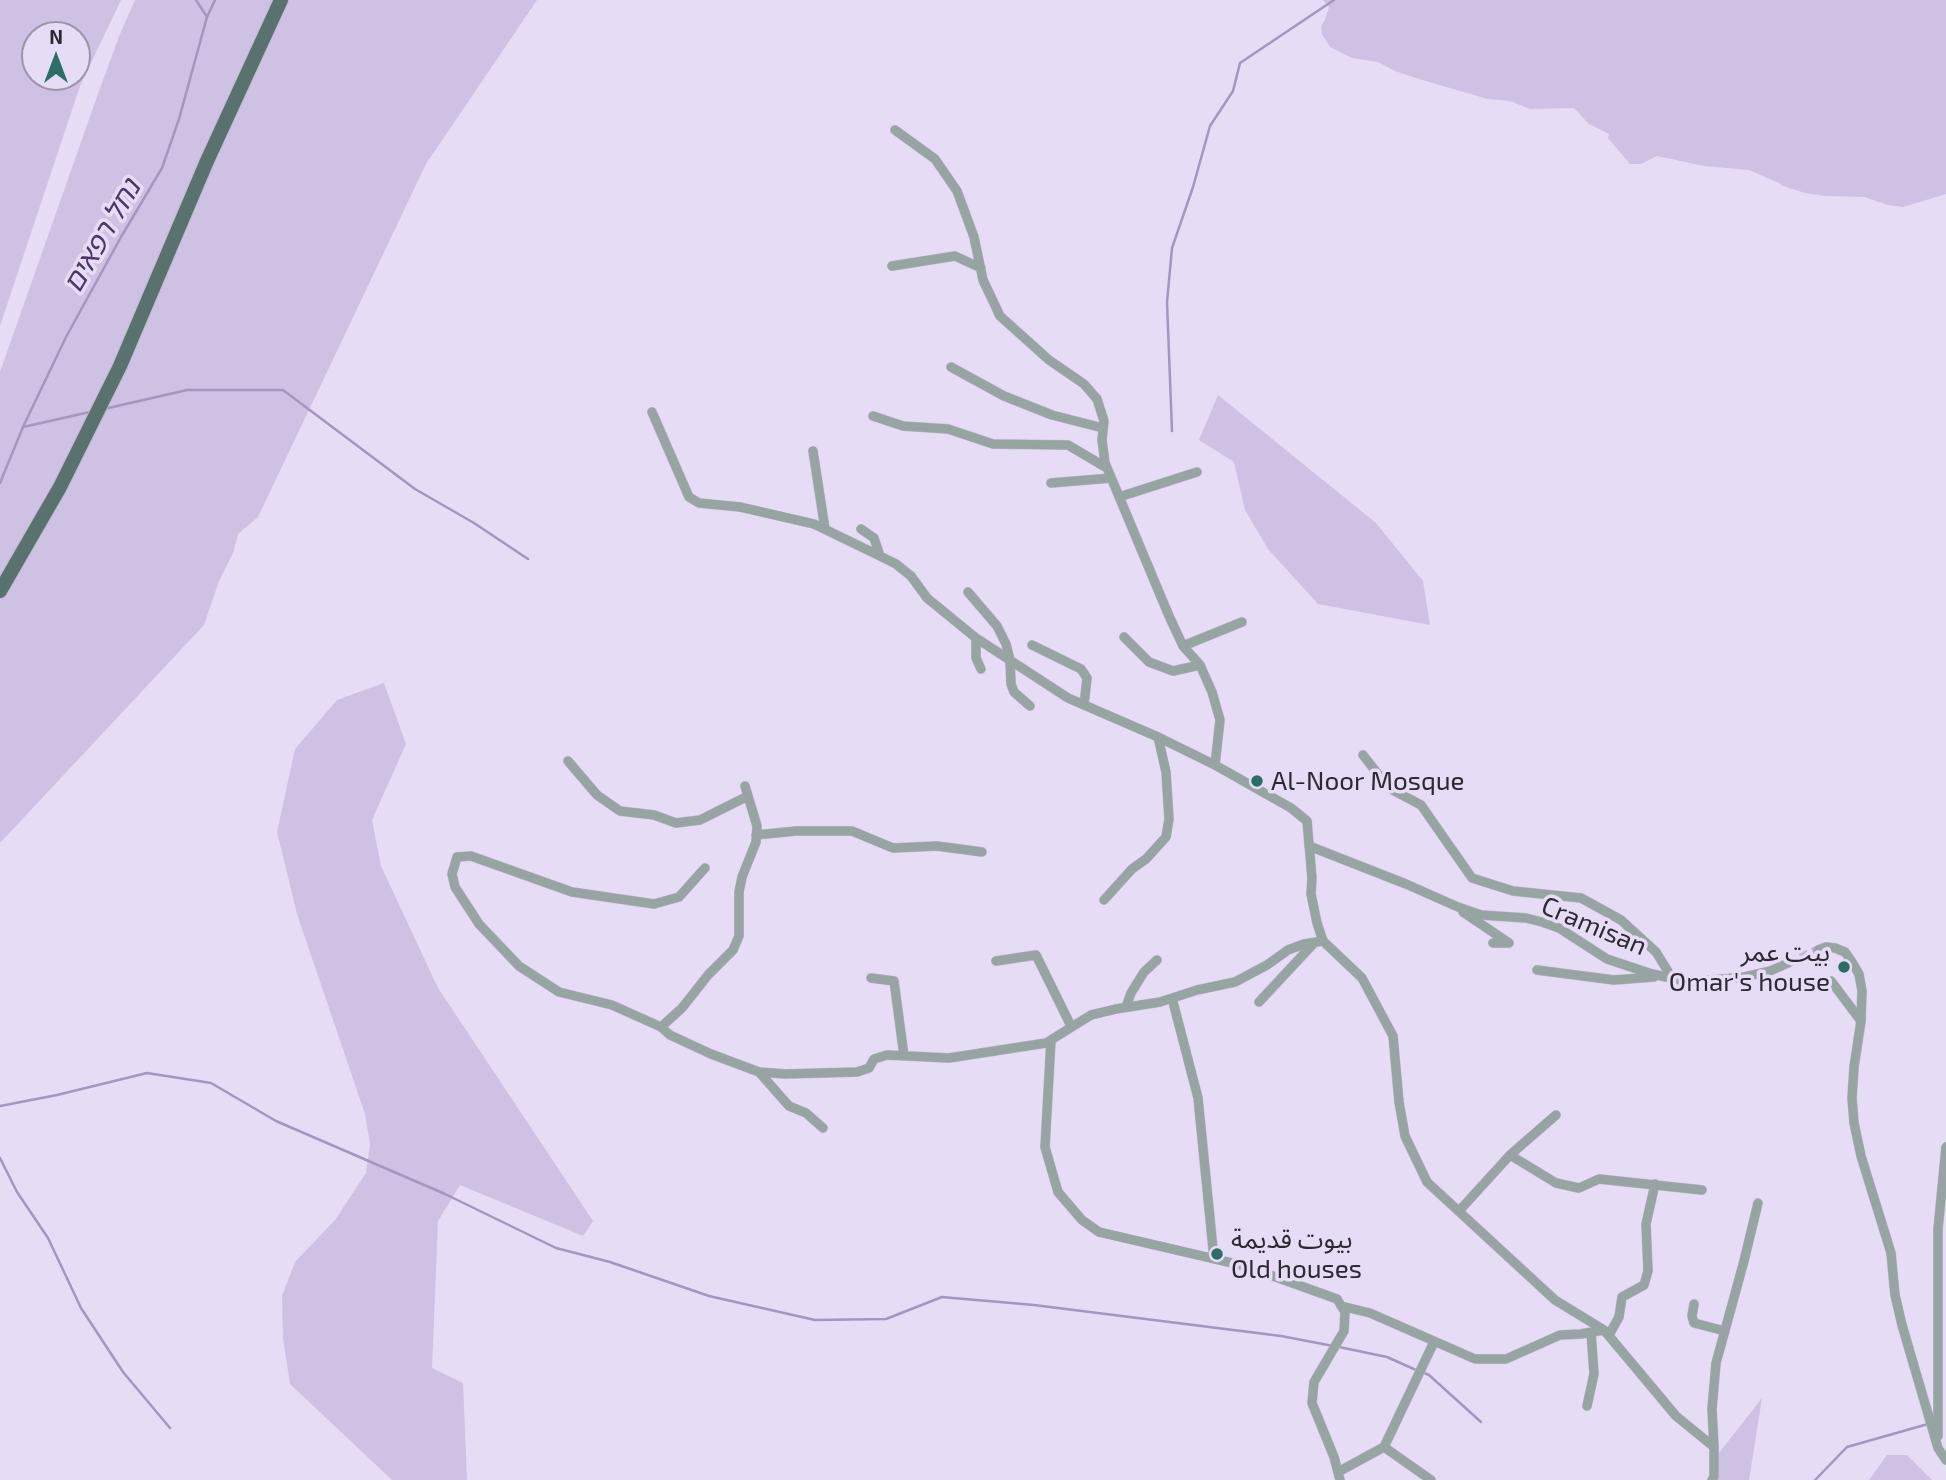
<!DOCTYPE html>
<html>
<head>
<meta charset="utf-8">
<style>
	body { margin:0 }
	#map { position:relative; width:1946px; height:1480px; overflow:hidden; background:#e6dcf6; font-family:"Exo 2",sans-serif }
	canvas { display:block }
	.north { position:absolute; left:21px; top:21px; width:70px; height:70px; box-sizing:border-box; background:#e6dcf6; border:2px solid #9c94a8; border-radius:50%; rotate:0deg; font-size:19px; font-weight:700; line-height:28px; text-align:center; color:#2d2933 }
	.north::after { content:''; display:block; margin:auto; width:24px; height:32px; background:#296f66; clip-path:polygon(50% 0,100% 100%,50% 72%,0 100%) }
</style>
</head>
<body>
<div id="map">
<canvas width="1946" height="1480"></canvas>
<div class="north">N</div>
</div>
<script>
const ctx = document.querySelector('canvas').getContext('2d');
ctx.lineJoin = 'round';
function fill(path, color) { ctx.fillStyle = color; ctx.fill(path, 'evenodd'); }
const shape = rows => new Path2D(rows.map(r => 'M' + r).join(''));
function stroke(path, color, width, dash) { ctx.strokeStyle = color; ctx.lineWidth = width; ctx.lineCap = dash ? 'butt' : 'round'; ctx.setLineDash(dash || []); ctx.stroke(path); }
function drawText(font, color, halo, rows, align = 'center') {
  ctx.font = font + ' "Exo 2","Noto Sans Arabic","Noto Sans Hebrew",sans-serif'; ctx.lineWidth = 7; ctx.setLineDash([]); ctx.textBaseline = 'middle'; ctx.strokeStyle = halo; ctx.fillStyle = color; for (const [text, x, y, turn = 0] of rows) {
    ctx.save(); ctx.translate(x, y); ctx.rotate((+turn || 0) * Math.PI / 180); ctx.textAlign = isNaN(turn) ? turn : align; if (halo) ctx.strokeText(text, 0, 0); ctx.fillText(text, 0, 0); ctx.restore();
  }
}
fill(shape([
	[0,0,121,0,80,86,0,326],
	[35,35,77,35,77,77,35,77],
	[135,0,537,0,426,164,258,517,238,534,233,553,219,581,204,625,0,843,0,372,99,91,120,34],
	[1323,0,1946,0,1946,194,1903,207,1888,205,1864,197,1825,196,1805,193,1783,186,1779,183,1749,170,1704,166,1657,156,1641,164,1630,164,1608,138,1609,134,1589,124,1574,108,1530,109,1510,101,1488,99,1419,79,1395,71,1378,62,1352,58,1330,47,1322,34,1321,26,1325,20,1329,7],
	[1218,395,1376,523,1423,581,1430,625,1318,604,1268,549,1245,510,1234,462,1199,440],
	[384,683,406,744,372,820,381,866,438,988,593,1221,583,1236,460,1185,438,1221,432,1368,463,1383,467,1480,392,1480,290,1384,283,1338,282,1296,295,1262,335,1220,366,1173,370,1144,365,1114,297,914,277,832,295,749,337,700],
	[1762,1398,1749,1480,1718,1480,1719,1453],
	[1887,1455,1907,1455,1932,1480,1869,1480]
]), '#cec1e3');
stroke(shape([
	[196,0,207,17],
	[104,409,187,390,283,390,415,489,474,523,528,559],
	[23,427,90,412],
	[1172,431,1167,302,1172,248,1193,187,1210,126,1233,91,1240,63,1334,0],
	[0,483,23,427,66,337,121,237,162,168,179,119,207,17,215,0],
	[0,1106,57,1095,147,1073,211,1083,276,1121,445,1194,556,1248,610,1262,709,1296,815,1320,886,1319,942,1297,1034,1305,1281,1336,1333,1346],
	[0,1158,17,1192,48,1238,81,1308,123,1372,170,1428],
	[1339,1347,1387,1357,1416,1370],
	[1422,1372,1429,1375,1481,1422],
	[1815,1480,1847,1447,1928,1424]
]), '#a695bf', 2.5);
stroke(shape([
	[1788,963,1818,950]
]), '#c1b8cf', 9, [9, 4.5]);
const minor = shape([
	[895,130,935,159,957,191,974,237,983,280,1000,316,1049,360,1084,384,1097,399,1104,421,1102,440,1105,463,1169,616,1183,646,1200,665,1212,692,1220,720,1215,765,1291,808,1307,821,1312,878,1311,894,1317,923,1323,941,1362,978,1393,1036,1399,1102,1405,1136,1427,1182,1555,1300,1604,1330,1676,1416,1714,1447,1714,1477,1712,1480],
	[892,266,955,256,981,268],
	[951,367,1004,396,1052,415,1103,428],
	[652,412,689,497,699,503,740,507,814,524,880,556,896,564,911,576,927,598,976,638,1068,698,1158,737,1215,765],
	[873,416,903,426,948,429,993,444,1068,445,1107,468],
	[813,451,825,529],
	[1051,483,1111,478],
	[1119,497,1197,472],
	[861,529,874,538,880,556],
	[968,592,997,626,1006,644,1010,660,1011,684,1014,692,1030,706],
	[1124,637,1149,662,1173,671,1200,665],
	[976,638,976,658,981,669],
	[1032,645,1081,669,1087,678,1084,705],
	[1183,646,1242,622],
	[1363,755,1389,788,1421,805,1472,878,1513,891,1581,898,1621,920,1656,952,1672,978],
	[568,761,597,795,620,811,654,815,676,823,700,820,748,796],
	[756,835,796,831,852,831,893,848,937,846,982,852],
	[1309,846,1406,884,1458,907,1481,915,1526,918,1542,922,1559,928,1607,959,1652,974,1690,982,1711,980,1744,977,1770,971,1788,963],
	[705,868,679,897,654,904,572,892,471,856,457,857,452,874,455,887,479,924,519,966,559,992,612,1005,661,1027,670,1035,711,1054,759,1072,785,1074,857,1072,869,1068,874,1059,887,1055,949,1058,1046,1043,1091,1015,1116,1009,1160,1002,1197,990,1235,982,1267,965,1288,950,1304,944,1323,941],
	[1104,900,1132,869,1146,859,1166,837,1169,819,1166,772,1158,737],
	[1463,912,1509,943,1493,943],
	[1818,950,1826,947,1835,948,1845,952,1852,962,1859,974,1862,991,1861,1021],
	[996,961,1036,955,1071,1026],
	[1537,970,1614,980,1654,977],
	[871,978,894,981,904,1056],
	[1831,981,1861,1021,1854,1067,1852,1098,1854,1123,1861,1156,1891,1253,1895,1295,1902,1325,1938,1448,1946,1460],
	[1172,998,1198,1098,1214,1259],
	[1259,1002,1315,942],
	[1126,1007,1131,993,1144,972,1157,960],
	[661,1027,682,1008,708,975,733,950,739,936,739,892,742,877,756,842,757,826,745,786],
	[1051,1040,1045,1147,1058,1192,1082,1220,1099,1232,1245,1266,1337,1299,1345,1312,1344,1331,1314,1382,1312,1403,1334,1457,1340,1480],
	[759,1072,789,1106,806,1113,823,1128],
	[1510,1155,1556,1183,1579,1188,1599,1179,1702,1190],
	[1459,1211,1510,1155,1556,1115],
	[1694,1304,1692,1316,1694,1323,1725,1331],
	[1341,1306,1370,1313,1475,1359,1506,1359,1560,1335,1581,1334,1604,1330],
	[1609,1335,1619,1317,1622,1297,1644,1285,1648,1271,1646,1224,1655,1184],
	[1587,1406,1594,1374,1591,1332],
	[1938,1436,1938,1229,1946,1147],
	[1384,1447,1431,1480],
	[1714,1447,1712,1409,1716,1363,1744,1261,1758,1203],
	[1338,1472,1384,1447,1434,1342]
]);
const primary = shape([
	[0,591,60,487,120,366,207,161,281,0]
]);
stroke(minor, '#c1b8cf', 10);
stroke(primary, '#c1b8cf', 16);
stroke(minor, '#97a5a2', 9);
stroke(primary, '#58726d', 14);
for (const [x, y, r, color] of [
	[1257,781,7,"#296f66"],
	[1844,967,7,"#296f66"],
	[1217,1254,7,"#296f66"]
]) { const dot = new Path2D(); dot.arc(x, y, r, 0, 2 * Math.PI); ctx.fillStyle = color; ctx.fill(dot); stroke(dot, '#e6dcf6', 2.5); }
drawText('26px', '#2d2933', '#e6dcf6', [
	["Al-Noor Mosque",1271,781],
	["بيت عمر",1830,952,"right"],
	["Omar's house",1830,982,"right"],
	["بيوت قديمة",1231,1239],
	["Old houses",1231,1269]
], 'left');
drawText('26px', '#2d2933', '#e6dcf6', [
	["Cramisan",1594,926,23]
]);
drawText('italic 28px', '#4d346b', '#e6dcf6', [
	["נחל רפאים",102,236,-60]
]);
</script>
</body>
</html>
